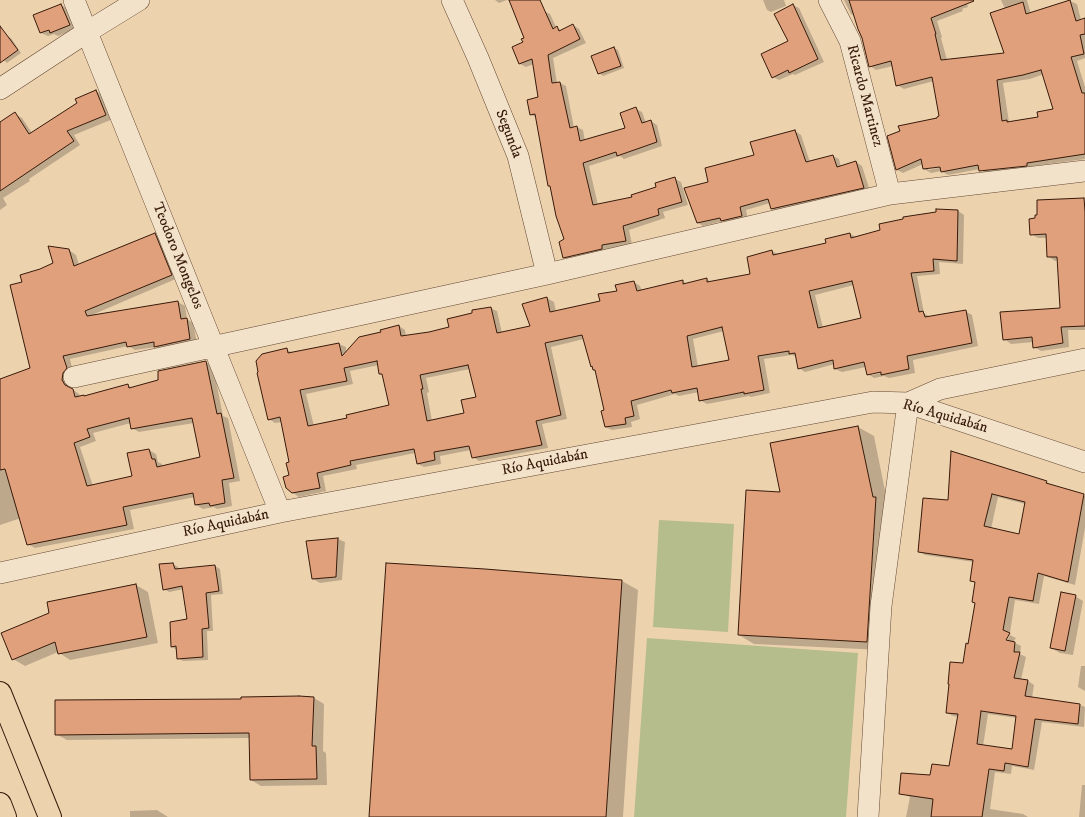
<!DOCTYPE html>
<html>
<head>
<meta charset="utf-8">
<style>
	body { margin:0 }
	canvas { display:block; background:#edd2ae }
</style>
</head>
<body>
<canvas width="1085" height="817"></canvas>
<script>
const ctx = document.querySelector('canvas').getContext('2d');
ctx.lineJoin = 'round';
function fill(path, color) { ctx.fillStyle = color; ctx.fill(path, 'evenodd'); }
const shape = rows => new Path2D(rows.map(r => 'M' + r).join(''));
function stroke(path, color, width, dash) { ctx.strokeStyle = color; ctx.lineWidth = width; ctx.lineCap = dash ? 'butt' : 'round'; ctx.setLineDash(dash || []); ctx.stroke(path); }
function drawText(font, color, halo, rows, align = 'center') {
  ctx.font = font + ' "IM FELL DW Pica",serif'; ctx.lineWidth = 4; ctx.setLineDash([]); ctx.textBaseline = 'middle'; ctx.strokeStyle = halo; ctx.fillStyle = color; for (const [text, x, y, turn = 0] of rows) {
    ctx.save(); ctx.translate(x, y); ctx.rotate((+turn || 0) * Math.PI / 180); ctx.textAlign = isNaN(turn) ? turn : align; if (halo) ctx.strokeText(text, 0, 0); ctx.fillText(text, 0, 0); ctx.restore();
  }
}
fill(shape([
	[659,520,734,524,728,632,653,627],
	[647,638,858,653,846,817,634,817]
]), '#b5bd8d');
fill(shape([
	[495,0,507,0,499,3],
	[763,0,784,0,786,6,771,12,767,10],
	[844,0,966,0,968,7,962,9,963,11,937,21,942,37,941,38,947,60,1006,53,1005,9,1001,0,1027,0,1031,14,1070,1,1077,4,1081,20,1085,21,1085,58,1077,61,1085,87,1085,159,1033,166,1033,169,987,174,980,169,948,175,941,171,931,173,924,169,923,164,903,173,897,170,941,117,934,81,904,89,897,85,893,66,876,70,870,66,863,38,855,16,851,14],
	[1044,74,1054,110,1039,118,1009,122,1003,83,1030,79],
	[945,167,928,170,928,168],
	[61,5,68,9,76,29,58,36,54,34,48,36,41,33],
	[793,5,799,8,824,62,795,75,793,74,779,80,773,77,789,41],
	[544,11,550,14,556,27,562,31,573,25,579,29,586,43,553,58,557,83,560,83,566,86,574,128,577,127,583,130,585,141,626,129,636,109,642,112,646,123,651,121,657,125,662,146,624,159,620,156,589,166,598,205,633,198,657,188,675,179,681,182,688,205,663,212,665,218,629,230,632,244,607,249,608,252,570,261,564,257,565,240,551,187,549,186,537,118,530,114,540,98,534,64,526,67,520,64,513,47,524,42],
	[7,36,11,38,21,53,7,63,0,56,0,41],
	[614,48,618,50,624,68,603,76,599,73],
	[96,91,103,95,113,119,74,135,80,145,29,179,30,181,3,198,7,205,0,210,0,124,15,114,22,118,32,133],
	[795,131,801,135,810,162,833,156,839,159,841,167,856,162,862,166,870,191,778,212,772,209,770,203,746,210,748,219,728,224,723,221,703,226,697,222,710,183],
	[1085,199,1085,330,1068,330,1069,347,1041,351,1034,347,1034,342,1011,344,1004,339,1061,309,1058,260,1055,261,1048,256,1047,238,1038,238,1031,234,1039,216,1038,201],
	[958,211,964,215,963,264,939,262,940,274,917,276,924,313,930,317,965,311,972,315,978,346,913,360,915,373,889,378,884,376,874,378,868,374,866,367,842,372,835,369,835,364,805,372,799,368,797,357,792,355,764,359,770,393,751,397,749,396,707,404,700,400,699,392,679,396,675,394,637,405,640,419,631,422,632,427,612,430,605,427,605,411,596,370,592,366,584,339,551,347,567,419,542,424,548,448,479,461,473,457,471,450,440,456,441,464,424,467,418,464,415,453,356,465,357,469,323,476,326,491,299,497,293,493,290,463,282,422,275,423,269,419,287,350,294,353,339,344,346,347,346,352,382,333,399,326,405,330,406,337,450,328,474,314,490,308,497,311,502,333,531,327,547,298,554,302,556,312,601,302,634,282,640,286,642,291,682,281,687,284,707,279,711,282,751,274,772,251,778,254,828,244,850,234,856,237],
	[854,285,863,319,823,328,815,295],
	[724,331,730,361,698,367,693,339],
	[379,365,380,373,383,375,390,406,348,419,314,426,306,394,353,384,350,371],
	[470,369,478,398,465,414,432,421,427,393,429,392,426,378],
	[886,372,872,375,872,373],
	[155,234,162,238,178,278,92,315,92,316,178,302,185,306,187,319,193,323,197,343,162,351,156,347,135,350,128,346,70,359,73,372,69,385,72,389,79,394,80,397,85,397,128,385,132,388,159,381,206,362,213,366,223,416,228,418,240,481,229,483,232,506,217,509,214,507,203,509,196,505,195,497,130,510,134,529,35,548,28,544,21,518,0,525,0,381,31,369,23,282,40,270,54,263,69,250,76,255,79,265],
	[131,423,132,428,139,432,194,423,201,458,162,467,162,464,158,462,156,454,149,450,134,477,93,486,80,447,96,441,93,433],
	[858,427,874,436,888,506,882,650,754,644,739,635,781,493,771,443],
	[1046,482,1053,486,1085,496,1085,528,1075,585,1044,576,1039,604,1015,600,1010,633,1003,644,1005,645,1010,635,1016,638,1013,642,1021,646,1020,654,1026,657,1021,680,1028,681,1034,685,1032,698,1080,705,1085,707,1084,727,1042,722,1034,770,1012,766,1011,774,995,772,990,809,1023,814,1028,817,906,817,910,797,900,793,931,776,950,767,959,717,953,716,947,713,964,665,969,645,976,604,973,602,976,583,971,580,974,562,925,555,919,551,949,501],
	[998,497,1025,504,1020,535,991,529],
	[988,714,1017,718,1013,751,983,746],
	[338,539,345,542,342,580,320,583,313,579,307,542],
	[173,564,178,567,179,570,215,566,220,569,223,594,211,595,213,631,207,631,208,660,183,661,178,658,177,650,172,647,188,620,184,589,169,592,164,589],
	[485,570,622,581,638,590,623,817,370,817],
	[136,585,148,592,158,643,70,660,58,652,25,666,13,659,50,614,48,603],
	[1075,596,1083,601,1073,655,1060,653,1051,648],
	[1081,666,1085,666,1085,691,1078,687],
	[314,698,324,704,323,751,326,753,327,785,261,786,251,780,250,738,67,740,56,734,242,700],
	[1082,785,1085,785,1085,817,1079,817],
	[157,810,168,817,130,817,130,811]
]), '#0003');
const building = shape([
	[509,0,540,0,553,29,557,26,559,31,573,24,580,39,548,55,552,83,560,82,570,128,577,126,580,141,625,128,620,113,636,107,642,123,651,120,657,142,617,156,616,152,583,163,593,205,632,197,631,195,656,187,655,183,675,177,682,202,658,209,659,215,623,226,626,241,602,245,602,249,563,258,559,242,564,239,556,216,550,186,548,186,535,114,530,115,527,100,538,97,532,59,519,64,512,47,523,42,521,39,524,38,509,0],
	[849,0,973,0,974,1,931,18,936,34,935,34,941,60,1004,53,990,13,1023,2,1026,14,1070,0,1076,21,1085,18,1085,34,1080,35,1084,54,1071,57,1082,93,1085,93,1085,154,1027,163,1027,166,979,171,978,165,941,172,940,167,923,169,921,159,896,170,887,136,900,131,898,126,937,118,937,117,939,116,932,77,896,86,891,61,869,67,862,38,858,29,849,0],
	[1041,70,1053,109,1037,112,1038,117,1007,122,1007,120,1002,121,997,80,1023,75,1041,70],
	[61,4,70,25,50,33,49,30,40,33,33,15,61,4],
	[793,4,818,59,789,73,788,70,772,78,761,54,788,41,774,14,793,4],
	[0,26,18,50,0,63,0,26],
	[614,47,621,66,598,74,591,56,614,47],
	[96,90,106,115,67,131,74,141,0,191,0,122,15,112,29,134,77,103,75,99,96,90],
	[795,130,806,162,833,155,837,167,856,161,864,188,771,209,768,199,740,207,742,216,721,221,720,218,697,223,684,188,708,182,705,168,754,155,750,142,795,130],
	[1084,198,1085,212,1085,326,1061,327,1063,343,1033,348,1032,337,1003,340,1000,312,1060,308,1057,257,1047,257,1046,234,1030,235,1029,219,1035,218,1035,215,1037,215,1037,200,1084,198],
	[936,209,958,210,957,261,933,259,934,271,911,273,919,312,923,311,925,317,966,310,972,343,907,356,909,369,881,375,881,372,867,375,864,362,834,369,833,360,798,369,795,353,789,354,789,351,758,356,764,390,744,394,744,392,699,401,697,388,672,393,671,390,631,401,634,416,625,418,626,424,605,427,601,411,604,410,595,370,593,370,592,366,591,367,582,335,545,343,561,415,536,421,542,445,472,458,469,446,434,452,435,460,417,464,414,449,350,461,351,465,317,473,320,488,292,493,286,488,283,477,289,475,286,463,289,462,280,417,268,420,257,373,258,372,256,361,262,354,287,348,288,353,339,343,342,356,359,337,381,332,380,330,399,325,401,336,429,332,449,327,447,319,472,313,472,310,491,307,497,333,530,326,522,304,547,297,550,312,600,301,598,294,617,291,615,285,634,281,637,291,683,280,683,284,707,278,707,282,750,274,747,257,772,250,773,255,826,243,825,239,850,233,851,238,880,230,879,224,903,219,903,217,936,212,936,209],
	[852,281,861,318,818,328,809,291,852,281],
	[722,327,729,360,692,367,687,336,722,327],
	[377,361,379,374,382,374,389,405,346,415,347,418,308,426,300,390,347,381,344,368,377,361],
	[468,365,476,397,461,400,464,413,427,421,421,389,423,389,420,375,468,365],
	[155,233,172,275,85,311,87,316,178,301,181,319,187,318,190,339,154,347,154,342,127,347,126,342,63,356,67,368,63,373,62,380,65,385,73,389,75,397,84,395,84,396,128,384,129,388,158,380,158,371,206,361,217,414,221,413,234,478,222,480,225,503,210,506,209,503,195,505,193,493,123,507,127,525,27,545,5,469,0,470,0,379,30,368,10,285,22,282,20,275,40,269,53,263,48,246,69,249,74,266,155,233],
	[129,418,131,429,192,418,200,457,157,467,155,459,152,459,149,449,127,453,132,476,87,486,74,443,90,437,87,429,129,418],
	[858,426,873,497,876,497,867,642,738,635,746,490,780,492,770,443,858,426],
	[951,451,1047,481,1046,483,1084,494,1068,582,1038,573,1033,601,1009,597,1003,630,1010,633,1006,640,1015,642,1014,652,1020,652,1014,678,1028,680,1025,696,1080,704,1078,724,1035,719,1028,767,1005,763,1004,771,989,769,982,817,931,817,933,799,899,794,901,773,930,775,932,764,949,766,958,714,946,713,949,684,948,684,950,662,963,663,966,643,968,644,975,603,972,602,975,582,970,581,973,560,918,552,923,498,948,500,951,451],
	[992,494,1025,502,1019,534,984,526,992,494],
	[981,711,1016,716,1012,749,977,744,981,711],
	[338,538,336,577,312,579,306,541,338,538],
	[173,563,175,569,215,565,219,591,206,593,209,628,202,629,203,657,177,659,176,646,171,647,170,622,187,619,182,586,163,590,159,564,173,563],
	[386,563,485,569,622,580,606,817,369,817,386,563],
	[136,584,147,637,58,654,55,642,12,660,1,633,49,613,47,602,136,584],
	[1061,592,1076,595,1065,651,1050,648,1061,592],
	[299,696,314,697,312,746,316,746,317,779,250,780,249,733,55,735,55,700,241,699,241,697,299,696]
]);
fill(building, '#e0a07c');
stroke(building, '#371a0a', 1);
const minor = shape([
	[74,0,280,512],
	[452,0,478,58,518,156,547,274],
	[829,0,850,41,890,194],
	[0,89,87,32,139,0],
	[74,377,547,274,890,194,1085,171],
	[0,573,280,512,873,402,908,403,1085,462],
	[868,817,881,606,908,403,940,389,1085,359]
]);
const major = shape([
	[0,693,50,817],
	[0,804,5,817]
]);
stroke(minor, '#644833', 22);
stroke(major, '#371a0a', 24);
stroke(minor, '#f3e2ca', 21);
stroke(major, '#edd2ae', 22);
drawText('15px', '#371a0a', '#f3e2ca', [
	["Ricardo Martinez",864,96,75],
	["Segunda",508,134,69],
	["Teodoro Mongelos",177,256,68],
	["Río Aquidabán",945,417,16],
	["Río Aquidabán",545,463,-11],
	["Río Aquidabán",226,524,-12]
]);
</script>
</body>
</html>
